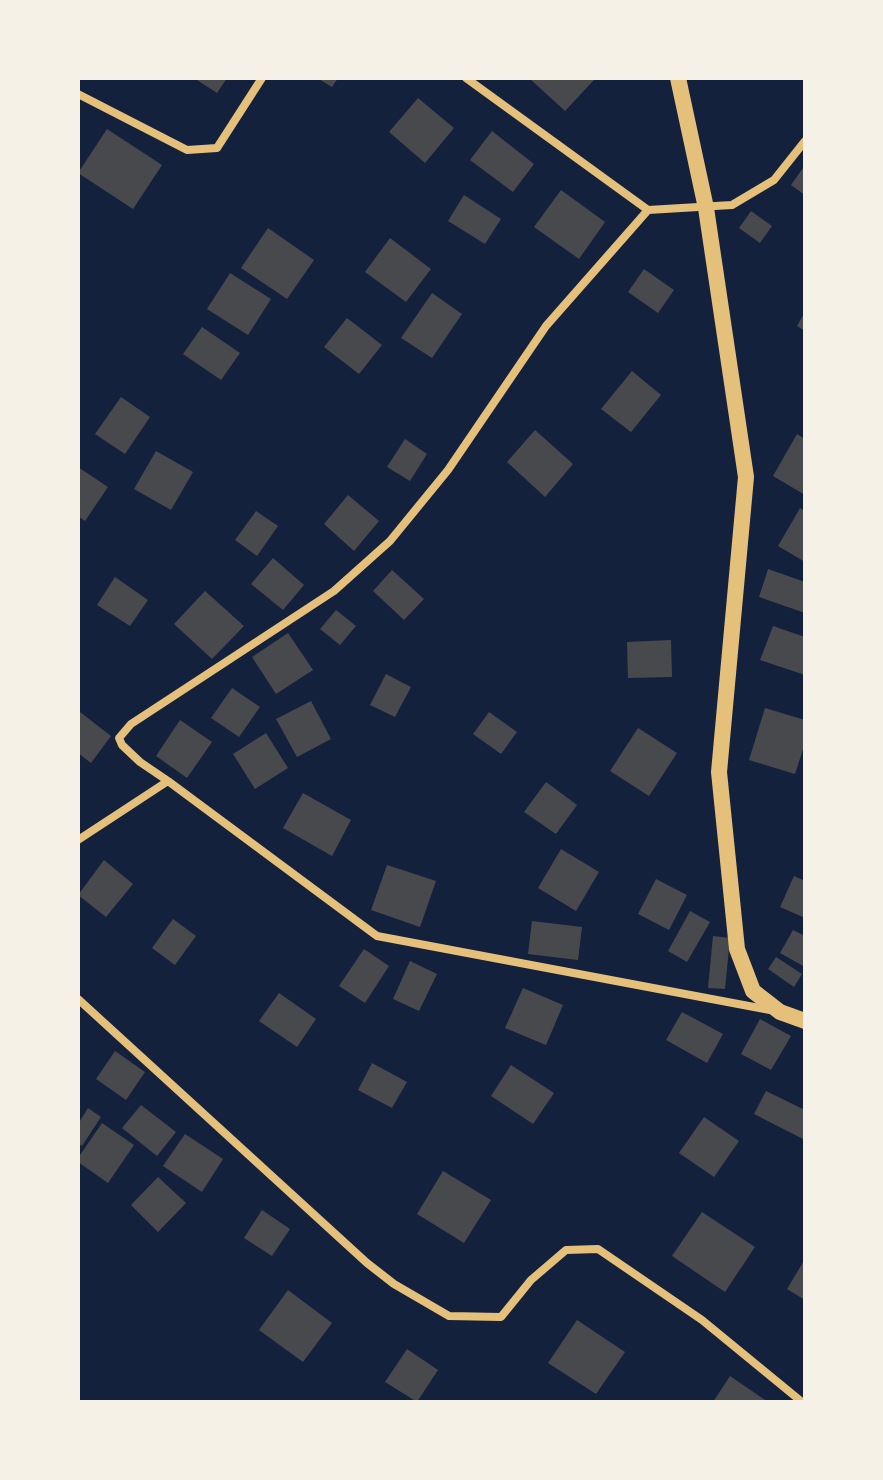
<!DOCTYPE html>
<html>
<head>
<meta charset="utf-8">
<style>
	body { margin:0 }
	#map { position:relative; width:883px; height:1480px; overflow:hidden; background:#14213d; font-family:"Archivo Narrow",sans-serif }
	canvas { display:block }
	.frame { position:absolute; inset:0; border:80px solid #f6f1e7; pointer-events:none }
</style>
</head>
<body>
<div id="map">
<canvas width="883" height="1480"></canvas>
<div class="frame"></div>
</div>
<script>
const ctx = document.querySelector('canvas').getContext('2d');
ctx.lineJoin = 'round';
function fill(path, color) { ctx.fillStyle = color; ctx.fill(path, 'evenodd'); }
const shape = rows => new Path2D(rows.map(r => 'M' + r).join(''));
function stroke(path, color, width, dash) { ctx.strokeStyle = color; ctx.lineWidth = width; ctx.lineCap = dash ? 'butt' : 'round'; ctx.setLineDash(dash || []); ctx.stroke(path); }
fill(shape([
	[194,78,227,78,217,93],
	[317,78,338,78,332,87],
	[529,78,591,78,594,80,565,111],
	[418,98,454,128,425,163,389,132],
	[107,129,162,165,133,209,78,173],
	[492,131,534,164,513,192,470,160],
	[805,165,805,195,791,185],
	[561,190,605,222,579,259,534,227],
	[464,195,501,219,485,244,448,221],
	[751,211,772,226,760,243,739,228],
	[268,228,314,260,287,299,241,268],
	[390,238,431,269,406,302,365,272],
	[644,269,674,290,658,313,628,292],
	[230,273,271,299,248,335,207,309],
	[432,293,462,314,432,358,401,338],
	[805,312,805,331,797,326],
	[347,318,382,345,359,374,324,347],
	[202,327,240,353,221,380,183,354],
	[632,371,661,395,631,432,601,409],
	[121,397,150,417,125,454,95,434],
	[535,430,573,464,545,497,507,462],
	[797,434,805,439,805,495,773,476],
	[405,439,427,454,410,481,387,467],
	[156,451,193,472,171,510,134,489],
	[78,467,108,487,85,521,78,516],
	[348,495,379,521,354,551,324,524],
	[800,508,805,511,805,562,778,546],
	[256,511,278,526,257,556,235,540],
	[273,558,304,585,283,610,251,584],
	[768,569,805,582,805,613,759,597],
	[392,570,424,599,404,620,373,591],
	[115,577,148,600,130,626,97,605],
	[205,591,244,626,212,659,174,624],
	[336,610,356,626,340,645,320,629],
	[773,626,805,637,805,675,760,660],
	[288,633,313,670,276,694,252,657],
	[671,640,672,677,628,678,627,642],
	[386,674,411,687,395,717,370,705],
	[232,688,260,707,239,737,211,718],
	[311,701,331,739,297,757,276,719],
	[765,708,805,720,805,743,795,774,749,760],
	[80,712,111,736,91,763,78,753],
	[489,712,517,732,501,754,473,734],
	[180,720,212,742,187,778,156,756],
	[638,728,677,753,649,796,610,771],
	[266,733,288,768,255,789,233,754],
	[546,782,577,805,556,834,524,812],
	[303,793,351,820,332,856,283,828],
	[561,849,599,872,576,911,538,888],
	[104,860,133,884,106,917,78,895],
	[387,865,436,881,420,927,371,910],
	[794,876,805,881,805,918,780,907],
	[656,879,687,895,669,930,638,914],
	[690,911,710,922,687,962,668,951],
	[173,919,196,936,175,965,152,948],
	[532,921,582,927,578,960,528,954],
	[793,930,805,936,805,967,780,953],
	[713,936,730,938,725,989,708,988],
	[364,949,389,966,365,1003,339,986],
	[776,957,802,974,794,987,768,969],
	[410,961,437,974,419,1011,393,999],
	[523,988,563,1005,546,1045,505,1028],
	[279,993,316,1019,297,1047,259,1021],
	[682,1012,723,1034,707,1063,666,1040],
	[760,1019,791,1036,771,1070,741,1054],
	[115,1051,145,1072,126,1100,96,1079],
	[372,1063,407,1082,392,1108,358,1090],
	[511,1065,554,1093,533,1124,491,1096],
	[766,1091,805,1110,805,1140,754,1114],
	[141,1105,176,1132,157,1156,122,1128],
	[88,1108,101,1117,82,1146,78,1143,78,1124],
	[704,1117,739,1141,714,1177,679,1153],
	[102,1123,134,1145,108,1183,78,1162,78,1158],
	[185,1134,223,1159,202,1192,163,1166],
	[443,1171,491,1200,464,1243,417,1214],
	[158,1177,186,1203,158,1232,131,1205],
	[262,1210,290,1229,272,1256,244,1238],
	[702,1212,755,1247,725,1292,672,1256],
	[805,1259,805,1300,787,1289],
	[288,1290,332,1323,303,1362,259,1330],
	[577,1320,625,1352,596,1394,548,1363],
	[407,1349,438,1370,417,1402,385,1382],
	[730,1376,768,1402,713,1402]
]), '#48494c');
stroke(shape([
	[466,78,648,210],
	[78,94,187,150,217,148,262,78],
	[168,781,140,762,122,745,119,738,131,724,334,591,390,541,448,470,546,326,648,210,732,205,774,180,805,141],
	[78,840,168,781,377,936,770,1010],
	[78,999,367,1263,394,1284,449,1316,501,1317,531,1280,566,1250,598,1249,702,1320,802,1402]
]), '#e5c07b', 8);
stroke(shape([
	[678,78,706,208,746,477,719,772,737,949,753,991,780,1012,805,1021]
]), '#e5c07b', 16);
</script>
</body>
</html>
